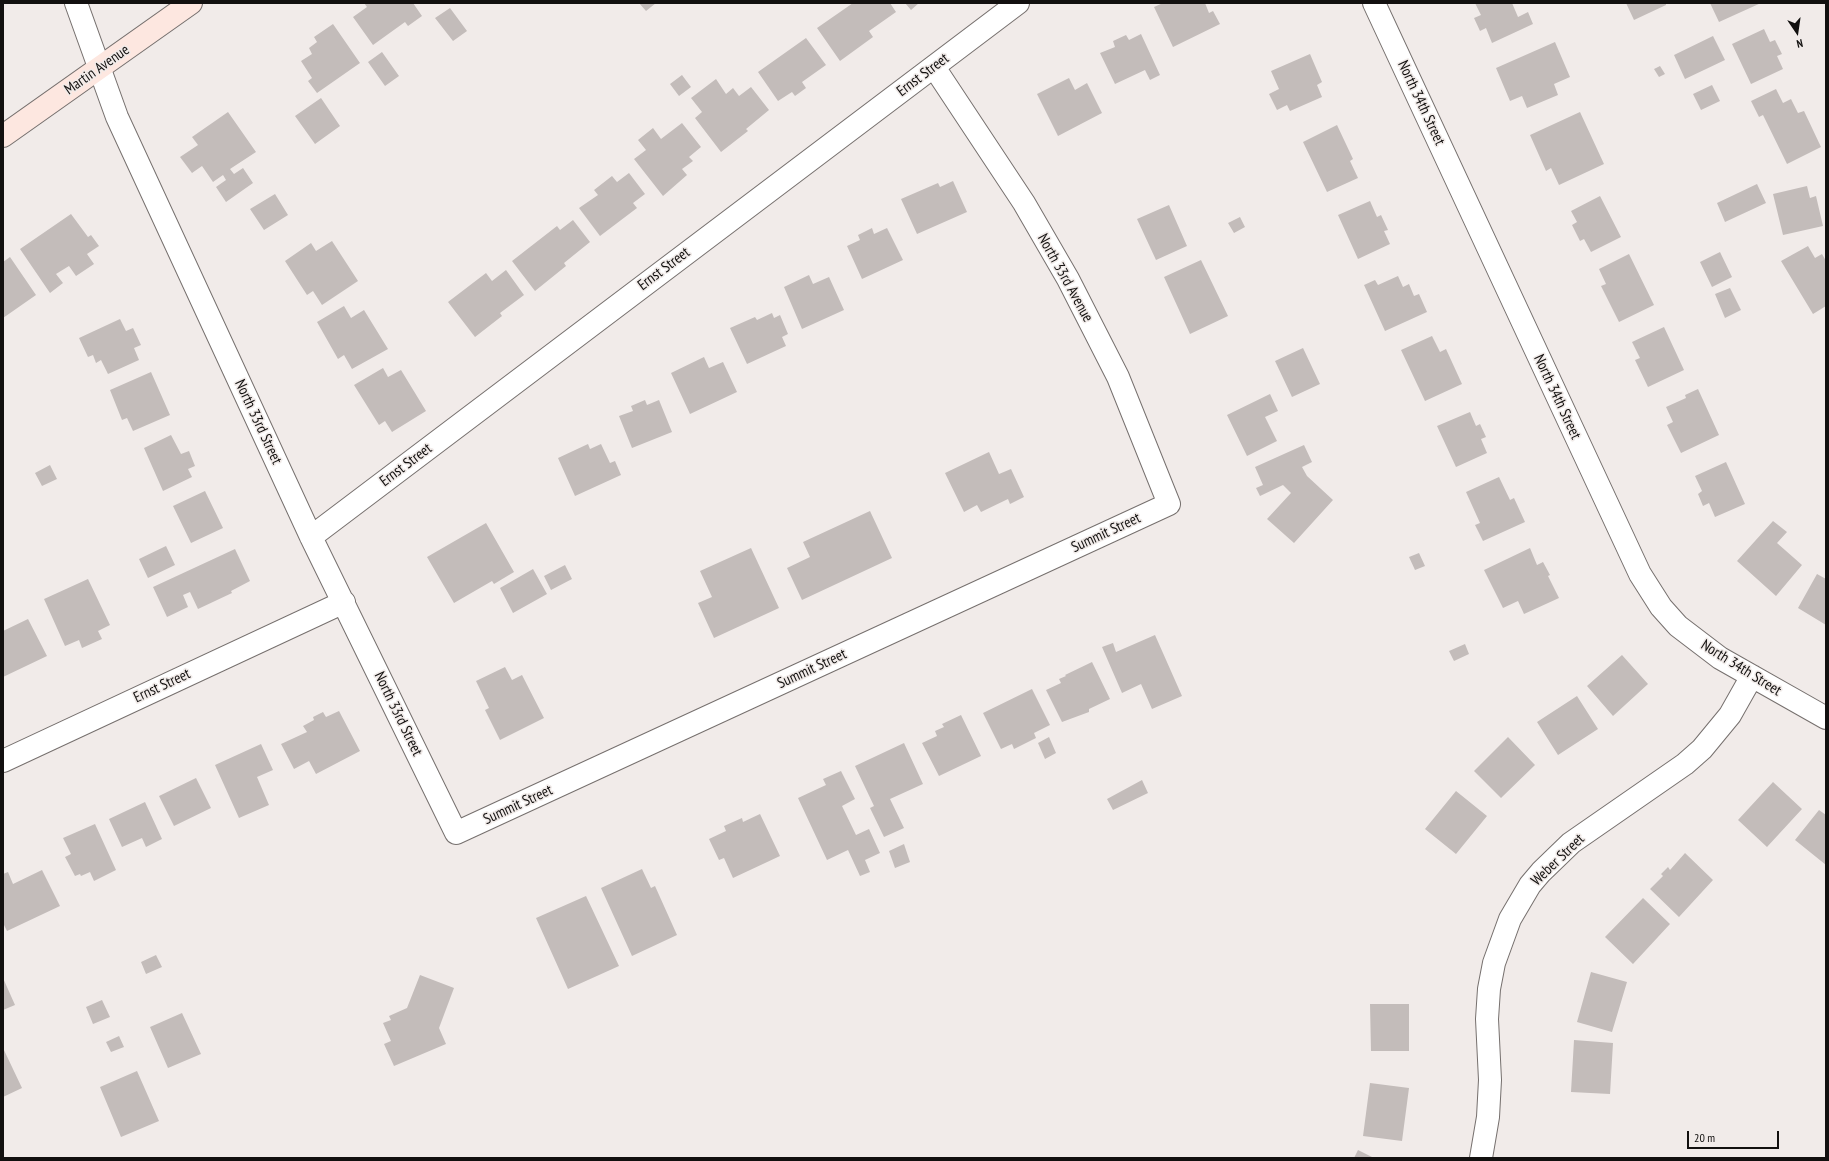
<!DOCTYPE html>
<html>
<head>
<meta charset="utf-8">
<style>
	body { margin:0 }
	#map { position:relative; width:1829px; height:1161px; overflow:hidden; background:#f1ebe9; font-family:"PT Sans Narrow",sans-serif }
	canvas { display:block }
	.frame { position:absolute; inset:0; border:4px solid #12100f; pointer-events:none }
	.north { position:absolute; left:1777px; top:12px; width:40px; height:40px; -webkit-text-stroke:3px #f1ebe9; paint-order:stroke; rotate:167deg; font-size:11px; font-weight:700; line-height:16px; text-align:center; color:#12100f }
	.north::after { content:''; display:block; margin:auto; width:14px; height:18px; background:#12100f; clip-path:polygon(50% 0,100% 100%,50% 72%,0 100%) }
	.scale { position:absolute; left:1687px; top:1131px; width:92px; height:18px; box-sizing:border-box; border:2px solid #12100f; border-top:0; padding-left:5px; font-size:12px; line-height:14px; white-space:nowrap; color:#12100f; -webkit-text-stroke:3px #f1ebe9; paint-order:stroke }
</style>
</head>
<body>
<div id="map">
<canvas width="1829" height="1161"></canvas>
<div class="frame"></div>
<div class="north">N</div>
<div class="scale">20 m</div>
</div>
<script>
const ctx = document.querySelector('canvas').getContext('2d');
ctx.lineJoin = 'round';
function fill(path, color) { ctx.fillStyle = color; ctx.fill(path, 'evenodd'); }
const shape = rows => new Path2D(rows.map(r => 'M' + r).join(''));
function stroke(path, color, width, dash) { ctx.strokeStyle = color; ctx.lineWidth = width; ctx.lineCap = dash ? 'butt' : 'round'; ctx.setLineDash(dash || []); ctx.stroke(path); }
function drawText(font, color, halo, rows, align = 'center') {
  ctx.font = font + ' "PT Sans Narrow",sans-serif'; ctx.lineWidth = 3; ctx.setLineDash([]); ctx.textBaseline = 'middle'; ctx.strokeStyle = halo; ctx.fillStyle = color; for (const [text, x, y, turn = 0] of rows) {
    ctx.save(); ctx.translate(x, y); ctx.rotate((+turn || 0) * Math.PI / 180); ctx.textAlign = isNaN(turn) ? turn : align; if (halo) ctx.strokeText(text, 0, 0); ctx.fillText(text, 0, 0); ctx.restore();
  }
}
fill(shape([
	[364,3,413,3,422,16,408,26,405,22,373,45,353,17,367,7],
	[639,3,656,3,646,11],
	[853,3,890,3,896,12,869,31,873,37,840,61,817,28],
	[905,3,919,3,911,10],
	[1163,3,1205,3,1209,13,1213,11,1220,24,1173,47,1154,7],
	[1475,3,1512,3,1518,17,1528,12,1533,24,1492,43,1486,28,1480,31,1474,18,1481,15],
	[1626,3,1666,3,1666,5,1634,20],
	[1710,3,1761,3,1719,22],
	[450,8,467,31,453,41,435,18],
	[333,24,360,63,317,93,308,81,312,78,301,61,312,54,309,48,317,42,314,37],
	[1764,29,1770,42,1775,40,1782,54,1777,56,1783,69,1751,84,1732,44],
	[1141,34,1160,75,1150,80,1145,70,1115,84,1100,53,1115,47,1113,41,1126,35,1129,40],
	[1713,36,1725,60,1685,79,1674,55],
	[806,38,826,65,802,82,806,88,795,96,792,92,778,101,758,72],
	[1555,42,1570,77,1554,84,1558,95,1527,108,1522,96,1510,101,1496,68],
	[382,52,399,76,385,86,368,62],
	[1310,54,1322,82,1317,85,1322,97,1290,111,1287,105,1277,110,1269,94,1279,89,1271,71],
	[1660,66,1665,74,1659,77,1654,69],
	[682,75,691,87,679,96,670,84],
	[1069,78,1075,90,1087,83,1102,113,1058,136,1037,94],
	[716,79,726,94,733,88,739,96,751,87,769,110,746,129,748,131,721,152,695,118,702,112,691,98],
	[1712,85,1720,101,1701,110,1693,94],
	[1776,89,1783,103,1791,99,1798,113,1804,111,1821,147,1787,164,1763,115,1759,117,1751,101],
	[321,98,340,126,315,144,295,116],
	[228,112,256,152,230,169,234,174,243,168,253,183,226,202,216,187,226,180,223,175,213,182,202,166,192,173,180,157,198,145,192,137],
	[1580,112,1604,164,1559,185,1551,168,1546,171,1530,135],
	[682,123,701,147,689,157,693,161,682,169,687,175,663,196,634,159,646,150,638,140,653,128,661,139],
	[1337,125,1353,159,1350,161,1358,178,1327,192,1303,142],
	[629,173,645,194,633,203,637,208,600,236,579,208,598,195,594,190,612,176,617,182],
	[953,181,967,212,917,234,901,199,938,183,940,187],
	[1757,184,1766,203,1725,222,1717,203],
	[1807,186,1810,198,1816,196,1823,226,1783,235,1773,194],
	[275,194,288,215,264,230,250,209],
	[1600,196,1621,237,1591,252,1584,239,1580,241,1572,225,1577,222,1571,211],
	[1370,201,1377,217,1381,215,1388,230,1384,231,1390,244,1358,259,1338,215],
	[1169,205,1187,246,1156,260,1137,219],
	[71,214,88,237,91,235,99,246,87,254,94,264,76,276,69,266,56,274,63,283,50,293,20,249],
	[1240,217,1245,227,1234,233,1228,223],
	[573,220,590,242,564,263,566,266,535,291,512,261,557,226,560,230],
	[872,228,874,234,887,228,903,260,862,279,847,246,860,240,858,235],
	[332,241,358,281,322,305,313,291,307,295,285,261,311,243,316,251],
	[1808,246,1815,258,1822,254,1826,261,1826,306,1813,314,1781,261],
	[1720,252,1732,277,1712,287,1700,262],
	[1629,254,1654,305,1619,322,1601,286,1606,284,1599,269],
	[10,257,36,295,3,318,3,262],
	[1201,260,1228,316,1190,334,1164,277],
	[506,270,524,295,500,313,502,316,475,337,448,302,486,273,492,281],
	[809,275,813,284,829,277,844,310,802,329,784,287],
	[1398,276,1403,287,1409,284,1414,296,1419,294,1427,312,1385,331,1364,285,1375,280,1378,285],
	[1730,288,1741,310,1725,318,1715,294],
	[344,306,351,318,364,310,388,349,352,369,344,355,338,359,317,322],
	[772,313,774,318,780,315,788,334,782,337,786,346,747,364,730,328,755,317,757,320],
	[120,319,126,331,133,328,141,345,134,348,139,360,108,374,101,360,96,363,93,355,88,357,79,338],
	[1664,327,1684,370,1648,387,1635,360,1640,358,1632,342],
	[1432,336,1440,352,1446,349,1462,384,1425,401,1401,350],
	[1303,348,1320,384,1292,397,1275,361],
	[704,357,709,368,723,362,737,392,690,414,671,373],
	[383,368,388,377,401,370,426,411,392,432,385,421,379,425,354,385],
	[151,372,170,415,133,431,127,418,122,420,110,390],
	[1698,389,1719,435,1681,453,1667,425,1673,422,1666,407,1686,398,1685,395],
	[1270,394,1278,411,1265,417,1277,441,1247,456,1227,415],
	[645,400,647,405,659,400,672,432,632,448,619,416,633,411,631,406],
	[1470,412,1476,426,1480,424,1486,437,1481,439,1487,453,1456,467,1437,426],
	[171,435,181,454,189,451,195,466,188,469,192,477,163,491,144,448],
	[588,444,590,449,601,444,610,463,615,461,621,475,575,496,558,458],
	[1304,445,1312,462,1302,467,1307,476,1333,500,1294,543,1267,519,1291,493,1283,485,1260,496,1256,488,1263,485,1255,467],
	[989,452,999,474,1011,469,1024,497,1010,504,1008,499,981,512,977,505,964,512,945,473],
	[1726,462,1745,504,1715,517,1709,503,1703,506,1698,494,1702,491,1695,476],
	[50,465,57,479,42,486,35,473],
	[1499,477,1510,500,1514,498,1525,522,1483,541,1475,525,1480,523,1466,492],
	[205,491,223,528,191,543,173,506],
	[870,511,892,558,802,600,787,568,810,557,803,542],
	[1773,521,1787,532,1777,543,1802,565,1776,596,1737,561],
	[486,523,514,572,494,584,492,581,454,603,427,557],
	[166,546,175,565,148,578,139,559],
	[751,548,779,608,714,638,698,603,712,597,700,571],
	[1530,548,1537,565,1543,562,1550,575,1548,576,1559,598,1524,614,1518,601,1503,608,1484,570],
	[235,549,250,581,231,591,232,593,198,609,190,592,183,595,188,607,167,617,153,587],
	[1419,553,1425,566,1415,570,1409,557],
	[565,565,572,579,551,590,544,576],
	[533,569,547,594,513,613,500,588],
	[1817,574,1826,579,1826,625,1798,608],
	[88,579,110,625,98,631,102,639,82,648,79,640,65,646,44,599],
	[28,619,47,656,3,677,3,631],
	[1155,635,1182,696,1152,709,1141,684,1122,693,1102,647,1113,643,1116,652],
	[1465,644,1469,654,1454,661,1449,651],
	[1622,655,1648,684,1613,716,1587,686],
	[1092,662,1110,699,1089,709,1089,712,1062,722,1046,690,1061,683,1059,679,1066,676,1065,675],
	[505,667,512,680,522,675,544,718,500,740,485,710,489,708,476,681],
	[1032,689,1050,725,1034,733,1036,738,1014,749,1012,744,1001,749,983,713],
	[1577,696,1598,729,1558,755,1537,722],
	[339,711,360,751,316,774,309,761,294,769,281,744,307,732,303,726,314,720,313,717,323,712,326,717],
	[961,715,981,756,939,776,922,743,937,736,935,731,944,727,942,724],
	[1049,737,1056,753,1045,759,1038,743],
	[1508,737,1535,765,1501,798,1474,771],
	[904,743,923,784,890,799,904,828,884,837,870,808,874,806,855,766],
	[261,744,273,770,257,777,269,805,239,818,215,765],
	[841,771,855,799,842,806,856,835,869,829,880,853,865,860,870,872,860,876,848,850,827,860,798,798,826,785,823,779],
	[196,778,211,808,174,826,159,796],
	[1142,780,1148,793,1113,810,1107,799],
	[1773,782,1802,809,1767,847,1738,820],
	[1456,791,1487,816,1456,854,1425,829],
	[145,802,162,839,146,847,142,838,122,847,109,819],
	[1819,810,1826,815,1826,865,1795,840],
	[760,814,780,856,733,878,724,858,719,860,709,839,726,831,724,826,742,818,743,822],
	[95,824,116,870,94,881,90,872,81,876,80,874,75,876,65,857,71,854,63,838],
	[904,844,910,862,895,868,889,851],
	[1685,853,1713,880,1679,917,1650,889,1663,876,1661,874,1668,867,1670,870],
	[642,869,651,888,655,886,677,935,632,956,601,888],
	[42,870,60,906,7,931,3,923,3,874,8,872,13,884],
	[586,896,619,966,568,989,536,918],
	[1643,898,1670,924,1633,964,1605,937],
	[156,955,162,967,146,974,141,962],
	[1591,972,1627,982,1612,1032,1577,1022],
	[420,975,454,988,439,1028,446,1044,394,1066,384,1044,391,1041,383,1023,391,1020,389,1016,407,1008],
	[3,978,15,1005,3,1010],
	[102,1000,110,1017,93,1024,86,1007],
	[1370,1004,1409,1004,1409,1051,1371,1051],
	[182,1013,201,1054,168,1068,150,1027],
	[119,1036,124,1047,111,1052,106,1042],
	[1574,1040,1613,1043,1610,1094,1571,1092],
	[3,1048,22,1088,3,1097],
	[137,1071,159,1121,121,1137,100,1087],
	[1370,1083,1409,1088,1402,1141,1363,1136],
	[1358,1150,1374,1158,1354,1158]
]), '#c3bcba');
const street = shape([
	[76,3,117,117,311,537,456,833,1169,504,1118,377,1068,279,1024,203,934,67],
	[1374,3,1640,574,1661,607,1678,626,1720,658,1826,718],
	[311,537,1018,3],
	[3,761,344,602],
	[1481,1158,1488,1117,1490,1080,1487,1019,1489,989,1494,963,1510,919,1530,885,1541,872,1571,843,1685,764,1702,749,1730,715,1752,676]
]);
const secondary = shape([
	[3,136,191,3]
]);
stroke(street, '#76706e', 24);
stroke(secondary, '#76706e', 24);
stroke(street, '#fff', 22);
stroke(secondary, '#fde7e0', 22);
drawText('15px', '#12100f', '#f1ebe9', [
	["Martin Avenue",97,70,-35],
	["Ernst Street",923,75,-37],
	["North 34th Street",1421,103,65],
	["Ernst Street",664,269,-37],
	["North 33rd Avenue",1065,278,61],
	["North 34th Street",1557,397,65],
	["North 33rd Street",258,422,65],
	["Ernst Street",406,465,-37],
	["Summit Street",1106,533,-25],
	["North 34th Street",1741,668,32],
	["Summit Street",812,669,-25],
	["Ernst Street",162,686,-25],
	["North 33rd Street",398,714,64],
	["Summit Street",518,805,-25],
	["Weber Street",1558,860,-44]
]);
</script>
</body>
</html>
